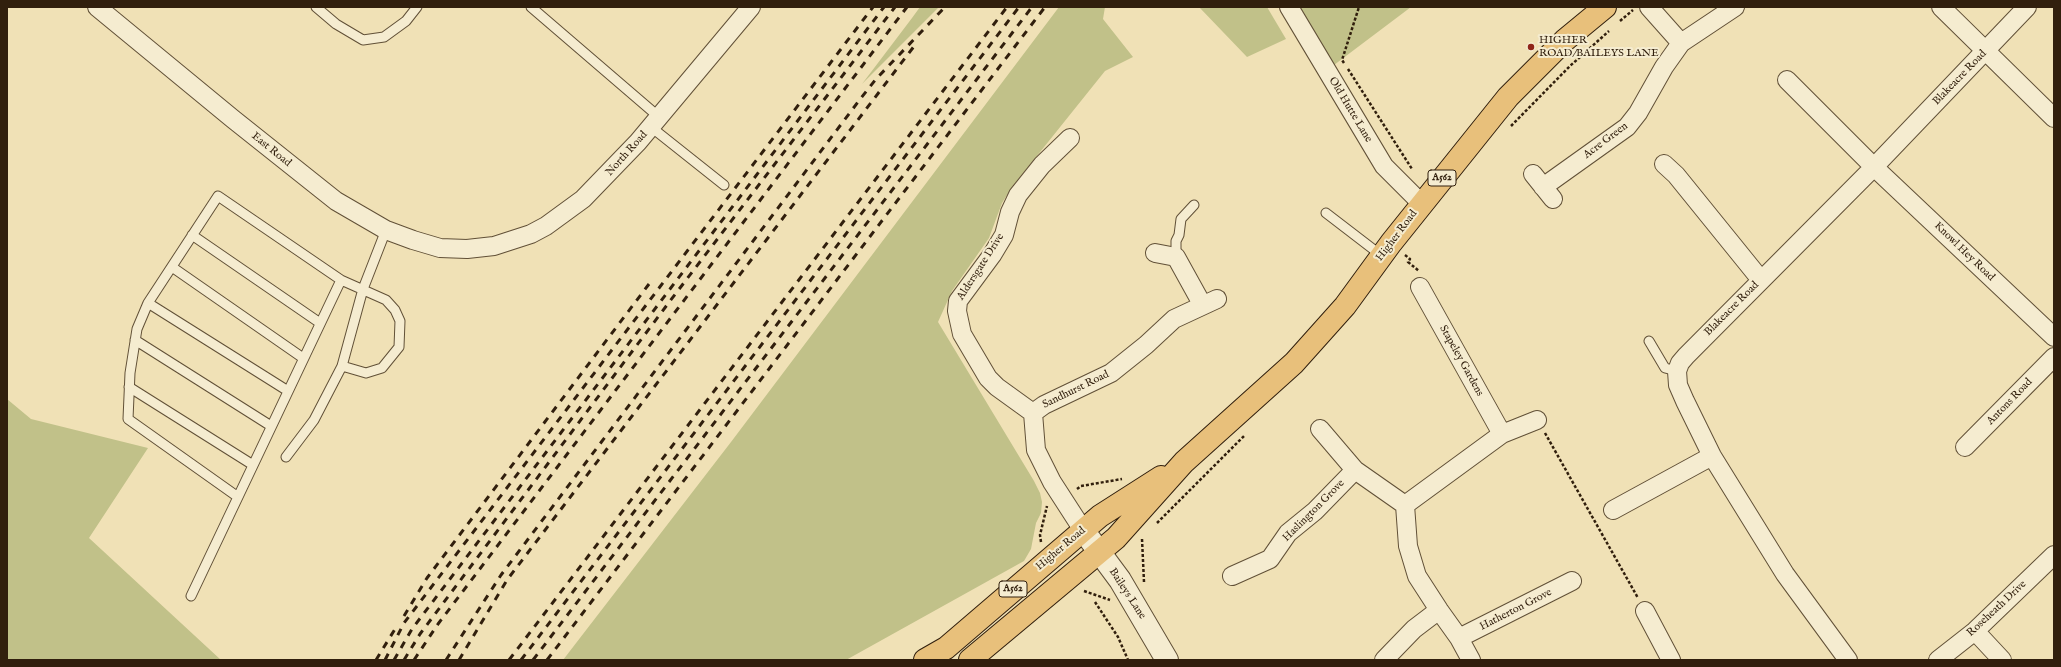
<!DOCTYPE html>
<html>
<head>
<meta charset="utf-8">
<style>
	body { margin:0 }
	#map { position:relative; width:2061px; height:667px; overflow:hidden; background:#f0e1b6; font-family:"IM FELL English",serif }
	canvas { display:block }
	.frame { position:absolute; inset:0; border:8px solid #311f0d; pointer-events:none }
</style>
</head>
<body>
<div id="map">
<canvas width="2061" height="667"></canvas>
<div class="frame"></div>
</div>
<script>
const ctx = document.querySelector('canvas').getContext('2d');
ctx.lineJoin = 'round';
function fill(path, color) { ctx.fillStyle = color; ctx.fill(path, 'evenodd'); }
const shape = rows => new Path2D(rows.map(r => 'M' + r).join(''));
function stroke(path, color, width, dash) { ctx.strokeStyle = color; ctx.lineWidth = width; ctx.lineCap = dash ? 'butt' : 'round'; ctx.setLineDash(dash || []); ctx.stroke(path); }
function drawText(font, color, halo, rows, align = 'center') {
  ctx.font = font + ' "IM FELL English",serif'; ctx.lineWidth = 4; ctx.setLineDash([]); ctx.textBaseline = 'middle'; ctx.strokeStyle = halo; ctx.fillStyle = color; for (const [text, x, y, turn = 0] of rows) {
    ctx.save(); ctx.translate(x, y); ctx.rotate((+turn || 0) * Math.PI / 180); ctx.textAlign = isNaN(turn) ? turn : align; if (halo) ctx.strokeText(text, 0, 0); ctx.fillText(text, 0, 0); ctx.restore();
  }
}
fill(shape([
	[920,7,939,7,862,84,912,18],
	[1059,7,1105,7,1103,19,1133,57,1105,71,1012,187,1002,203,989,238,952,291,938,322,1034,481,1040,493,1042,502,1041,513,1036,523,1031,549,1024,561,846,660,563,660,731,442],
	[1199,7,1267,7,1286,39,1247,57],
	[1300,7,1411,7,1334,65],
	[7,399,31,419,148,448,89,538,221,660,7,660]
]), '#c1c189');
const service = shape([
	[316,7,336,24,363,40,384,37,406,21,417,7],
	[531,7,659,117],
	[651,127,724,185],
	[1326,213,1382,256],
	[192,235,320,323],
	[1176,257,1176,241,1179,235,1181,219,1194,205],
	[172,267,303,358],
	[148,303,288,391],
	[135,340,271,426],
	[1649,341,1665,368,1677,371],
	[129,387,253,465],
	[286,457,314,420,342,366,363,289,386,230],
	[238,497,128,419,130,373,137,329,148,303,218,196,341,280],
	[191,596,341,280,386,300,395,310,400,321,399,347,382,368,366,373,342,366]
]);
const minor = shape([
	[97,7,233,119,336,201,386,230,413,240,440,248,467,249,494,246,531,234,546,226,583,199,638,142,751,7],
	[1289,7,1384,166,1422,204],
	[1941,7,2054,118],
	[1681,43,1735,7],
	[1787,80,1874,167,2054,337],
	[1664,164,1676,175,1761,280],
	[1533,174,1553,199],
	[1543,187,1627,127,1638,113,1664,67,1681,43,1649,7],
	[1155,253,1176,257,1202,304],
	[1420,287,1502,434],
	[1033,413,997,387,988,378,962,334,957,311,958,301,992,255,1004,235,1010,212,1018,195,1042,165,1070,138],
	[1320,429,1355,470,1405,505,1408,546,1417,576,1439,610,1459,638,1471,660],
	[1965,447,2054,357],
	[1405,505,1502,434,1537,420],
	[1613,510,1712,456],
	[1083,530,1052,482,1036,450,1033,413,1044,405,1111,373,1146,345,1174,319,1217,299],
	[1232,576,1270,559,1288,533,1315,511,1355,470],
	[1645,611,1671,660],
	[1975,631,2002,660],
	[1459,638,1572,581],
	[1384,660,1414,629,1439,610],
	[1848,660,1785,574,1712,456,1685,401,1678,385,1677,371,1680,363,1686,356,1874,167,2027,7],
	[1938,660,1975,631,2054,555]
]);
const tertiary = shape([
	[1083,530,1120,580,1167,660]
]);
const trunk = shape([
	[925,660,946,648,1100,516,1161,477],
	[970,660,1116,538,1184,462,1294,363,1345,306,1391,243,1508,97,1565,40,1605,7]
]);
stroke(service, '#615037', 11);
stroke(minor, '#615037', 20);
stroke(tertiary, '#615037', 24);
stroke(trunk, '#311f0d', 24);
stroke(shape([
	[1620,21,1633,10],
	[1344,63,1342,60,1359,7],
	[1348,69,1412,169],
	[1511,126,1570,66,1609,31],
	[1405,255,1410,259,1408,262,1419,271],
	[1545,433,1638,598],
	[1077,489,1081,486,1122,479],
	[1157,523,1244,436],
	[1142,539,1144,582],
	[1041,542,1040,535,1047,506],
	[1084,591,1110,600],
	[1095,602,1118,637,1128,660]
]), '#311f0d', 2.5, [3, 2]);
stroke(service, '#f5ecd0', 9);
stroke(minor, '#f5ecd0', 18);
stroke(tertiary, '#f5ecd0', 22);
stroke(trunk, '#e8c07b', 22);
stroke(shape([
	[404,616,427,578,649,284],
	[376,660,395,629],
	[385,660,404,623,873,7],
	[394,660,412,629,884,7],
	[404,660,420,634,670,301,895,7],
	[414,660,438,624,907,7],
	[446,660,501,575,861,98,876,79,945,7],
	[459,660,507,580,915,45],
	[509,660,1007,7],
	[521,660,1019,7],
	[533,660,1032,7],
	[547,660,1045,7]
]), '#311f0d', 3, [7, 7]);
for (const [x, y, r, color] of [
	[1531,47,4,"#8f2418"]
]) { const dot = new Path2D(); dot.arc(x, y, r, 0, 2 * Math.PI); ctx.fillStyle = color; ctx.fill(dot); stroke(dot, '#f5ecd0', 1.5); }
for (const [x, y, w] of [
	[1442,178,28],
	[1013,589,28]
]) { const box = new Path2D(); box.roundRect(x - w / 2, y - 8, w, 16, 3); ctx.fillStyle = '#f5ecd0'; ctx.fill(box); stroke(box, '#311f0d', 1); }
drawText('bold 10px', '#311f0d', null, [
	["A562",1442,178],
	["A562",1013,589]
]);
drawText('11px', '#311f0d', '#f5ecd0', [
	["HIGHER",1539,41],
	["ROAD/BAILEYS LANE",1539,54]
], 'left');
drawText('11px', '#311f0d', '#f5ecd0', [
	["Blakeacre Road",1960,78,-46],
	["Old Hutte Lane",1350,110,59],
	["Acre Green",1606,141,-37],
	["East Road",271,150,39],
	["North Road",627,154,-48],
	["Higher Road",1397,236,-53],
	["Knowl Hey Road",1964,252,44],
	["Aldersgate Drive",981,267,-57],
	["Blakeacre Road",1732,309,-45],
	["Stapeley Gardens",1461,361,61],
	["Sandhurst Road",1076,390,-26],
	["Antons Road",2010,402,-46],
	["Haslington Grove",1314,511,-45],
	["Higher Road",1061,549,-40],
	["Baileys Lane",1127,594,57],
	["Roseheath Drive",1997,609,-43],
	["Hatherton Grove",1516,610,-27]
]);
</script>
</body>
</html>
